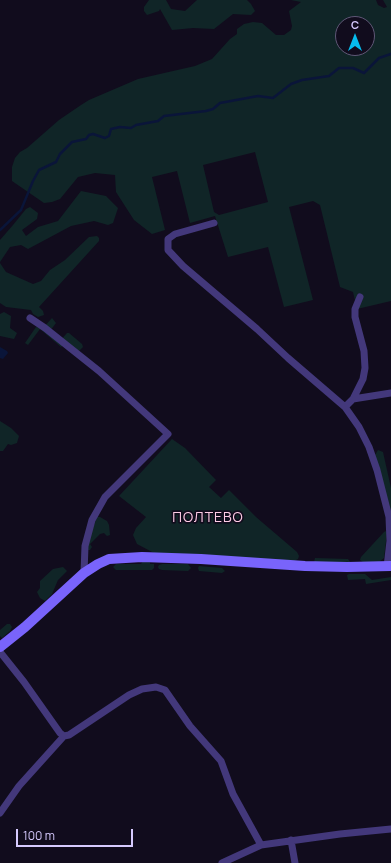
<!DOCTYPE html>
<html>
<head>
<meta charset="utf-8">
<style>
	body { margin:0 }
	#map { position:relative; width:391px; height:863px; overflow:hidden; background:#110c1d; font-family:Manrope,sans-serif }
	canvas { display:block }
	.north { position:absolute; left:335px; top:16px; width:40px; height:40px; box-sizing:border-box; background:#110c1d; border:1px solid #605877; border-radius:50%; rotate:0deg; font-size:11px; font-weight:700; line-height:16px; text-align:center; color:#d6cafe }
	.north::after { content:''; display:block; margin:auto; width:14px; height:18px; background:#06bbed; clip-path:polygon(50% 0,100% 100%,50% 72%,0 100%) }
	.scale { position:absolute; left:16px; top:829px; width:117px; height:18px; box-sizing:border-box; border:2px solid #d6cafe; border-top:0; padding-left:5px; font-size:12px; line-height:14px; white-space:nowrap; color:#d6cafe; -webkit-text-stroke:3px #110c1d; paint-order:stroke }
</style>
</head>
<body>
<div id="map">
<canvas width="391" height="863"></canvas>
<div class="north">С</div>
<div class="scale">100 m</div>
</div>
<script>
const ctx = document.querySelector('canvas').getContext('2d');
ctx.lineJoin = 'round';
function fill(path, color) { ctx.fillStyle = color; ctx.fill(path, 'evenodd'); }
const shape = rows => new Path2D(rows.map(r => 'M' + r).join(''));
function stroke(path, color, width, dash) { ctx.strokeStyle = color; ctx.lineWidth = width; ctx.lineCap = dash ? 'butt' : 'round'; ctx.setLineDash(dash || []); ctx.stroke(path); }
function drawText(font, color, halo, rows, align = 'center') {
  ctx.font = font + ' Manrope,sans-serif'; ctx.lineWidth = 3.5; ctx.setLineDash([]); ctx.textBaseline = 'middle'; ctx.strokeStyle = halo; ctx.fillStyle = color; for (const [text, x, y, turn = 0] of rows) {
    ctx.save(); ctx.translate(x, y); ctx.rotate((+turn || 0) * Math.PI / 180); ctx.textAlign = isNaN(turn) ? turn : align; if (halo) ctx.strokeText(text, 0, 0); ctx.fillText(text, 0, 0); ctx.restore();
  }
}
fill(shape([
	[149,0,166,0,171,9,185,11,197,0,247,0,251,4,255,11,251,15,233,14,214,29,193,28,172,30,160,9,159,11,147,15,144,11,144,7],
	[291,0,376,0,378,5,384,8,387,7,383,0,391,0,391,301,357,309,353,292,340,287,320,205,313,201,289,207,313,300,284,307,268,247,228,257,215,216,190,223,177,171,152,177,165,230,152,234,134,220,116,192,115,175,95,173,78,177,60,199,52,202,44,203,12,181,12,167,15,158,20,152,27,148,59,120,81,105,89,100,138,79,195,66,212,59,230,39,237,34,237,29,244,24,253,22,262,23,276,35,284,35,291,30,292,26,289,11,301,2],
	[343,24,367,24,367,48,343,48],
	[255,152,268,202,219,215,214,212,203,165],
	[81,191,106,196,118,208,113,223,108,225,94,221,71,226,28,249,21,245,10,247,0,262,0,240,13,225,26,209,30,207,38,213,37,219,22,230,26,236,38,227,58,221],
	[97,236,99,238,99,241,39,307,43,311,44,315,38,317,33,314,31,310,6,307,0,303,0,263,6,272,33,284,41,281,50,270,65,260,89,237],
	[4,312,11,316,10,328,17,333,14,339,0,336,0,314],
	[52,318,56,323,50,331,60,341,67,333,69,333,82,344,83,347,79,351,65,343,61,347,40,329,28,345,25,343,36,327,43,328],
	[0,421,11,428,19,436,17,443,11,445,8,444,3,451,0,451],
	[172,439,185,448,216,480,209,487,221,498,229,490,256,517,297,552,299,556,298,559,294,561,154,553,137,544,133,535,136,528,146,517,119,496],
	[378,450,383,452,391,488,391,532,375,455],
	[97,517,100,517,107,521,109,525,110,535,107,536,104,533,100,534,90,544,92,547,90,550,87,550,88,541],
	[386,531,387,533,384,558,379,562,364,563,360,560,361,557,384,532],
	[315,558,348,559,350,562,314,562],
	[143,561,150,561,150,564,154,564,154,568,152,570,116,570,113,567,116,564,141,564],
	[162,564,188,564,191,568,188,571,162,570,159,569,158,567,159,565],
	[199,566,222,568,225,571,222,573,199,571,198,568],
	[63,567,67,571,58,580,52,594,45,601,40,598,37,592,40,588,40,581,53,569],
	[349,574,365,574,372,580,391,577,391,580,366,584,365,579,348,580,347,575],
	[7,624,10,624,12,627,10,631,2,638,0,636,0,630]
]), '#102527');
fill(shape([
	[0,347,7,351,8,353,3,359,0,358]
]), '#0a1539');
stroke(shape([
	[0,230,21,210,33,181,39,170,56,162,60,154,72,142,86,139,89,135,93,134,105,138,109,136,111,129,120,127,131,128,136,125,158,121,164,116,206,111,213,109,220,103,258,96,273,98,291,84,302,80,329,76,339,68,353,68,364,73,379,58,391,54]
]), '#0a1539', 2.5);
stroke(shape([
	[214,223,175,234,168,239,168,250,183,266,257,329,288,358,345,407,359,427,369,447,377,470,389,517,390,541,387,567],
	[30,318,45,328,99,371,168,434,105,497,92,520,85,546,84,573],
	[353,399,363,379,365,368,364,351,355,317,355,309,360,297],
	[345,407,353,399,391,393],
	[0,652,24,682,60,733,64,736,69,735,129,695,142,689,156,687,165,690,190,726,221,761,233,794,261,845],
	[0,813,19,786,64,736],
	[291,840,295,863],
	[222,863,261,845,340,834,391,829]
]), '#43387b', 7);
stroke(shape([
	[0,647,25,627,84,573,98,564,109,559,142,557,201,559,305,566,347,567,391,566]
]), '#7964fb', 10);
ctx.letterSpacing = '1px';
drawText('14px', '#fecce6', '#110c1d', [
	["ПОЛТЕВО",208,518]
]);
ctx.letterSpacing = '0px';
</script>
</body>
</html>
